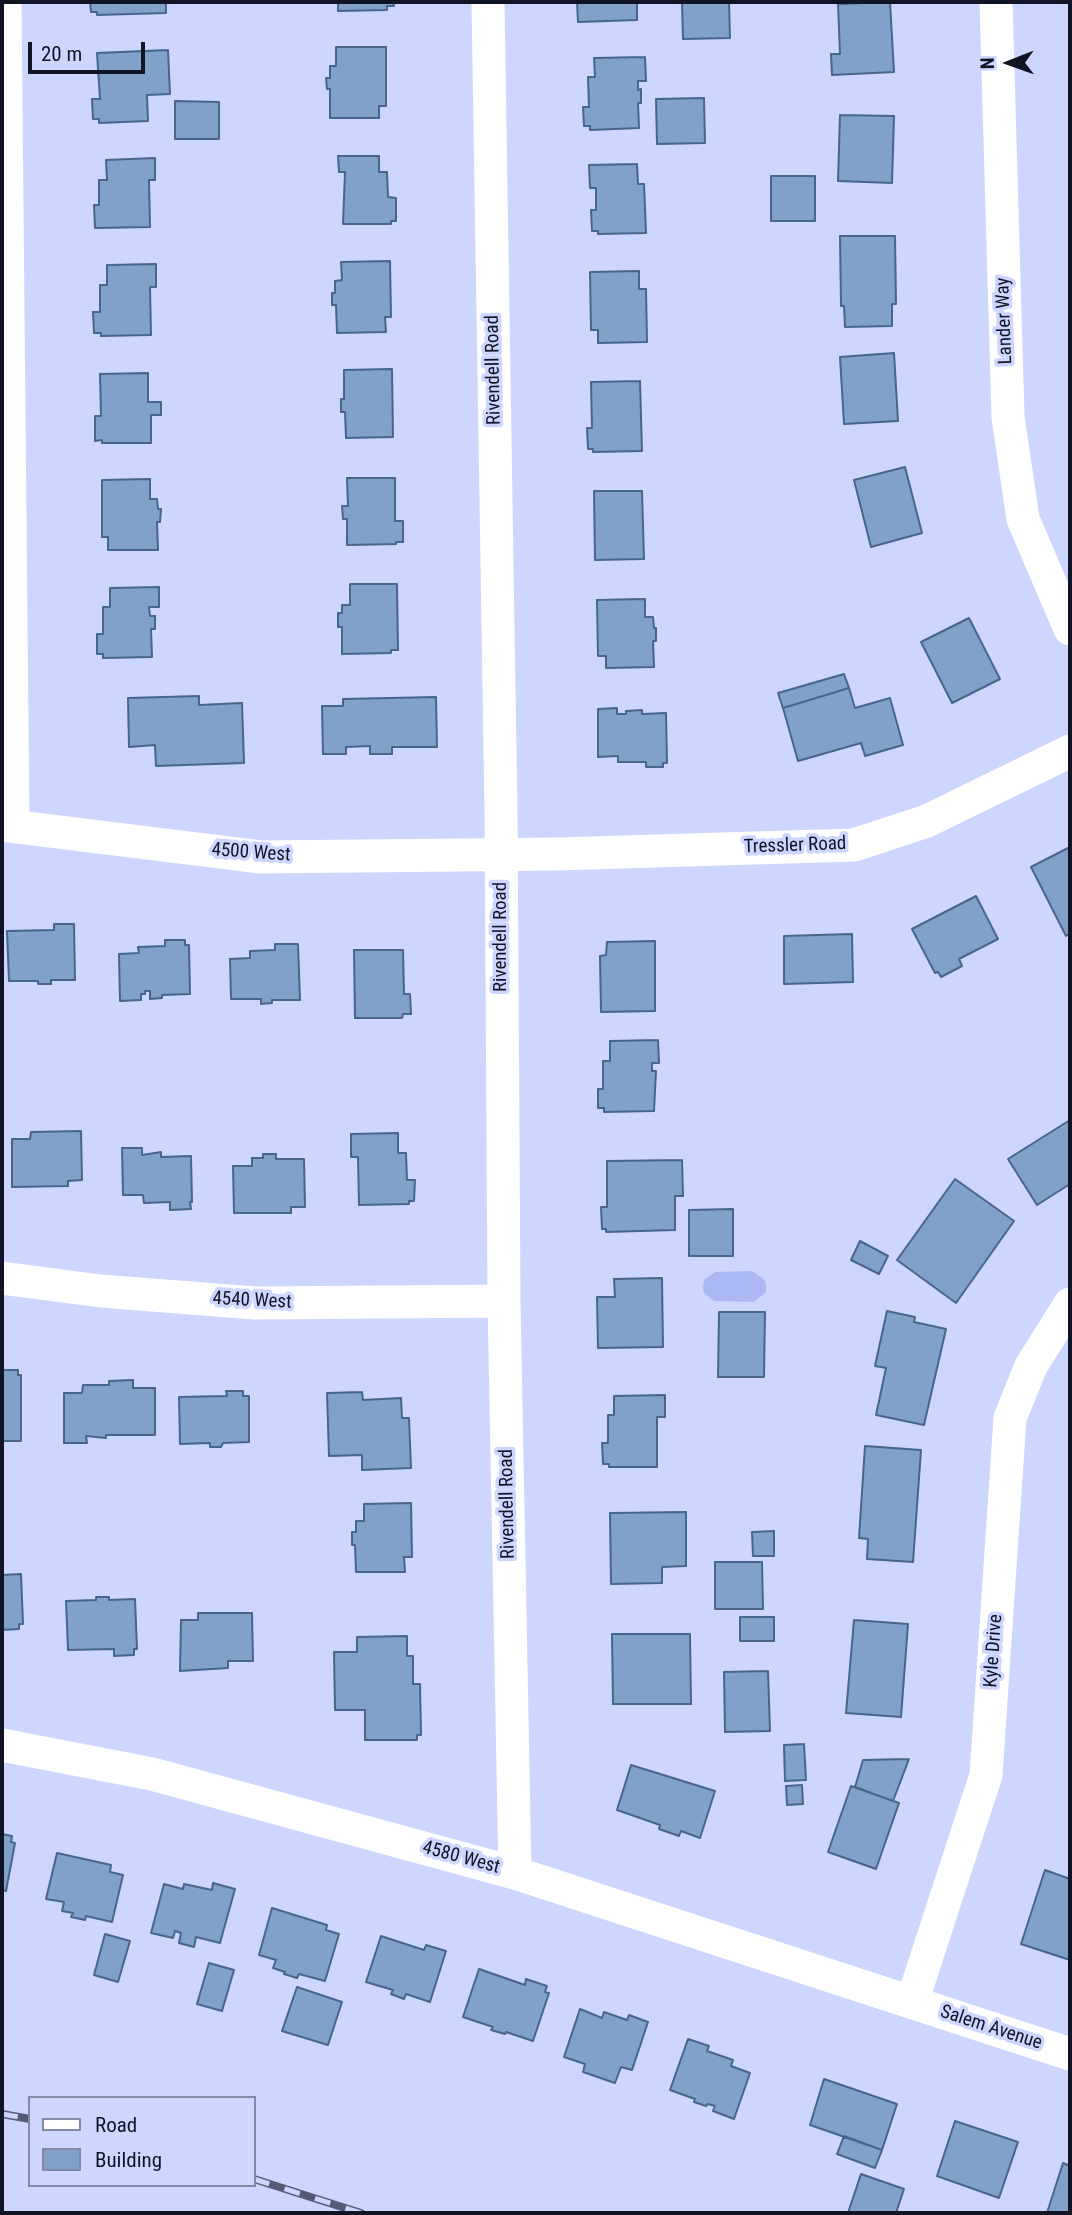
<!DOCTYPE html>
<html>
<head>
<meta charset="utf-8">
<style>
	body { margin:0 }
	#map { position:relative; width:1072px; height:2215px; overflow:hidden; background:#cdd6ff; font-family:"Roboto Condensed",sans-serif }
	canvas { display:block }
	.frame { position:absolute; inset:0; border:4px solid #111425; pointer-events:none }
	.legend { position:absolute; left:28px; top:2096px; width:228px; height:91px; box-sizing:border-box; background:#cdd6ff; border:2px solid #8288a8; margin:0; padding:9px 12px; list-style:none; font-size:21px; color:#111425 }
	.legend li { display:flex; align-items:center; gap:14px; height:35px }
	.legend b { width:35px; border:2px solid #8288a8 }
	.north { position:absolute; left:974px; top:28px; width:70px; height:70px; -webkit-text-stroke:5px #cdd6ff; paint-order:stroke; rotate:269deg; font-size:19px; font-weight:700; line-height:28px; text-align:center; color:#111425 }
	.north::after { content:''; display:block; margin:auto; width:24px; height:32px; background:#111425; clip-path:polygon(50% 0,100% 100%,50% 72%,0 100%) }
	.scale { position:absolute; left:28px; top:42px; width:117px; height:32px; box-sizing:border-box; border:4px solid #111425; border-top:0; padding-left:9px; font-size:21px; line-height:24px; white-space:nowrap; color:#111425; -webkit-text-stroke:5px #cdd6ff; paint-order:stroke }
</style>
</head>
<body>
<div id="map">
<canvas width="1072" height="2215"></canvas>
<div class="frame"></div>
<ul class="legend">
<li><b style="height:9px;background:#fff"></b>Road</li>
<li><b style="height:19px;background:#81a0ca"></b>Building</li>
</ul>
<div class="north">N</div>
<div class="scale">20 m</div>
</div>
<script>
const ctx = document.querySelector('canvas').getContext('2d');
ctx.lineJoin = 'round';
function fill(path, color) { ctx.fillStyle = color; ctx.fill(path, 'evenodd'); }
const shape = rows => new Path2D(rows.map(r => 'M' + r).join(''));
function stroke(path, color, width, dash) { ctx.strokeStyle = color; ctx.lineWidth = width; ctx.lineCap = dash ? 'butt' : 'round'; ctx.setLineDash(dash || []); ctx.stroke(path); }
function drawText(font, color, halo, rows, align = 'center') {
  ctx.font = font + ' "Roboto Condensed",sans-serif'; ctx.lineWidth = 7; ctx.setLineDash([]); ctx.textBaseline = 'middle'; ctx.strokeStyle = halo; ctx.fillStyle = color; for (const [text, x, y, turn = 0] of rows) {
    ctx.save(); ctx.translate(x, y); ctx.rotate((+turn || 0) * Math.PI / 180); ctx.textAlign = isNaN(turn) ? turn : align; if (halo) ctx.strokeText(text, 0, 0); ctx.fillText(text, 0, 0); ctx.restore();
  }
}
fill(shape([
	[752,1271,765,1280,766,1286,766,1292,754,1302,714,1301,705,1294,703,1289,704,1280,715,1272]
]), '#acb8f4');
const building = shape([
	[90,2,166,2,166,13,97,15,97,12,91,12,90,2],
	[338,2,393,2,394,6,387,6,387,10,338,11,338,2],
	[577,2,637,2,637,20,578,22,577,2],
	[682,2,729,2,730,38,683,39,682,2],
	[890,2,894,72,832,75,831,54,840,54,838,4,890,2],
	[336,47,386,47,386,106,379,106,379,118,330,118,330,89,327,89,326,78,330,78,330,66,336,66,336,47],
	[168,50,170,94,147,95,148,121,99,123,99,119,93,119,92,99,100,99,97,53,168,50],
	[645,57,646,81,638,81,638,90,641,89,641,103,638,103,639,128,590,130,590,126,584,126,583,107,589,107,588,77,595,77,594,58,645,57],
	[704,98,705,143,657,144,656,99,704,98],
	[175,101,219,102,219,139,175,139,175,101],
	[840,115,894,116,892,183,838,181,840,115],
	[338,156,379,156,379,172,387,172,388,197,396,198,396,221,391,221,391,224,343,224,345,172,339,172,338,156],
	[155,158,155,180,149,180,150,227,95,228,94,205,99,205,99,180,107,180,106,160,155,158],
	[637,164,638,184,644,184,646,233,598,234,598,231,592,231,591,210,596,210,596,188,590,188,589,165,637,164],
	[771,176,815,176,815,221,771,221,771,176],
	[840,236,895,236,896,304,892,304,892,326,845,327,844,306,841,306,840,236],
	[390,261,391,317,385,317,386,332,337,333,336,305,332,305,332,293,335,293,335,281,342,280,341,262,390,261],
	[156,264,156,287,150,287,151,335,101,336,101,333,94,333,93,312,100,312,100,285,107,285,107,265,156,264],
	[639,271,639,289,646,289,647,342,598,343,598,330,591,330,590,272,639,271],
	[894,353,898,421,844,424,840,357,894,353],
	[392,369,393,437,346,438,345,412,341,412,341,399,344,399,344,370,392,369],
	[148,373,148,402,161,402,161,415,151,415,151,443,102,443,102,440,95,441,95,416,101,416,100,374,148,373],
	[640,381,642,451,593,452,593,449,588,449,587,428,592,428,591,382,640,381],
	[905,467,922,533,871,547,854,480,905,467],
	[347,478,395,478,395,521,403,521,403,542,396,542,396,544,347,545,347,519,343,519,342,506,348,506,347,478],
	[150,479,150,499,157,499,158,509,161,509,160,522,157,522,158,550,108,550,108,537,102,537,102,480,150,479],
	[594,491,642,491,644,559,595,560,594,491],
	[350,584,397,584,398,650,391,650,391,653,342,654,342,627,338,627,338,613,342,613,342,605,350,605,350,584],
	[159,587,159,607,149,607,150,616,155,616,155,629,151,629,152,657,103,658,103,654,97,654,97,634,103,634,103,607,110,607,110,588,159,587],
	[645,599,645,617,653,617,654,628,656,628,656,641,653,641,654,667,606,668,606,656,598,656,597,600,645,599],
	[969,618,1000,679,952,703,921,642,969,618],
	[844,674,849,688,783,708,778,693,844,674],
	[849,688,855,708,890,698,903,745,865,756,861,743,798,761,783,708,849,688],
	[199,696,199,705,242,703,244,763,156,766,155,745,129,747,128,698,199,696],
	[436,697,437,747,392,747,392,754,370,754,370,746,346,747,346,754,323,754,322,706,343,706,343,699,436,697],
	[617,708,617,714,626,714,626,711,642,710,642,714,666,713,667,763,663,763,663,767,646,767,646,762,618,762,618,756,598,757,598,709,617,708],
	[1070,847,1070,933,1066,936,1031,867,1070,847],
	[976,896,998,939,959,959,962,966,941,977,938,972,935,973,912,929,976,896],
	[54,924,74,924,75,980,51,980,51,984,38,984,38,981,9,981,7,931,54,930,54,924],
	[852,934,853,982,784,984,784,936,852,934],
	[165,940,185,940,185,945,189,945,190,994,162,995,162,998,150,999,150,991,145,991,145,994,141,994,141,1000,120,1001,119,954,139,953,138,947,165,946,165,940],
	[655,941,655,1011,601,1012,600,956,606,955,607,942,655,941],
	[275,944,298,944,300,1000,272,1000,272,1003,261,1004,261,999,231,999,230,959,250,958,250,951,275,950,275,944],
	[354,950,403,950,404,994,410,994,411,1014,403,1014,402,1018,355,1018,354,950],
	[658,1040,659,1063,652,1063,652,1071,656,1071,654,1111,604,1112,604,1108,598,1108,598,1089,603,1089,603,1061,610,1061,610,1041,658,1040],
	[1070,1120,1070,1184,1037,1205,1008,1159,1070,1120],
	[81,1131,82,1180,68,1181,68,1186,12,1187,12,1139,30,1139,31,1132,81,1131],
	[398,1133,398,1153,406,1153,407,1180,415,1180,414,1201,409,1201,409,1204,359,1205,358,1157,351,1157,351,1134,398,1133],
	[122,1148,142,1148,142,1155,161,1152,161,1157,191,1156,192,1202,190,1202,191,1209,170,1210,170,1202,144,1203,143,1195,123,1195,122,1148],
	[263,1154,276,1154,276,1159,304,1159,305,1207,291,1207,291,1213,234,1213,233,1166,252,1166,252,1158,263,1158,263,1154],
	[682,1160,683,1196,675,1196,675,1230,606,1232,606,1229,602,1229,601,1207,607,1207,607,1161,682,1160],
	[955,1179,1014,1221,956,1303,897,1260,955,1179],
	[733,1209,733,1256,689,1256,689,1210,733,1209],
	[860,1241,888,1256,879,1274,851,1260,860,1241],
	[662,1278,663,1347,598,1348,597,1297,615,1297,614,1279,662,1278],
	[887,1311,915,1317,914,1322,946,1329,924,1425,876,1415,886,1368,875,1366,887,1311],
	[719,1312,765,1312,764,1377,718,1377,719,1312],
	[2,1370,18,1370,18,1375,21,1375,21,1441,2,1441,2,1370],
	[133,1380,133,1388,155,1388,155,1435,106,1435,106,1438,86,1436,87,1443,64,1443,64,1393,82,1393,83,1385,109,1385,109,1381,133,1380],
	[226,1391,243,1391,243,1396,249,1396,249,1442,223,1443,221,1447,210,1447,210,1443,180,1444,179,1397,227,1396,226,1391],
	[362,1392,363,1400,401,1398,402,1418,409,1418,411,1468,362,1470,362,1455,329,1456,327,1393,362,1392],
	[665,1395,665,1417,657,1417,657,1467,609,1467,609,1464,603,1464,602,1443,608,1443,608,1415,614,1415,614,1396,665,1395],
	[865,1446,921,1450,913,1562,867,1559,868,1539,859,1538,865,1446],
	[411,1503,412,1557,404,1557,405,1572,356,1572,355,1545,352,1545,352,1532,356,1532,356,1521,364,1521,364,1504,411,1503],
	[686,1512,686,1566,662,1567,662,1583,611,1584,610,1513,686,1512],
	[774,1531,774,1556,753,1556,752,1532,774,1531],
	[715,1562,762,1562,763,1609,715,1609,715,1562],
	[21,1574,23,1624,19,1624,19,1629,2,1630,2,1575,21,1574],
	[96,1597,109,1597,109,1600,135,1599,137,1649,134,1649,134,1655,114,1656,114,1649,68,1650,66,1601,96,1600,96,1597],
	[198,1613,252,1613,253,1661,228,1661,228,1668,180,1671,181,1620,198,1620,198,1613],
	[740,1617,774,1617,774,1641,740,1641,740,1617],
	[854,1620,908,1624,901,1717,846,1713,854,1620],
	[612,1634,690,1634,691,1704,613,1704,612,1634],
	[407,1636,407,1656,413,1656,413,1684,420,1684,421,1735,417,1735,417,1740,365,1740,365,1710,335,1710,334,1652,357,1652,357,1637,407,1636],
	[768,1671,770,1731,725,1732,724,1672,768,1671],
	[804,1744,806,1780,785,1781,784,1745,804,1744],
	[909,1759,893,1801,855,1787,863,1760,909,1759],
	[631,1765,715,1791,700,1838,681,1831,679,1836,659,1829,660,1825,617,1810,631,1765],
	[802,1785,803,1804,787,1805,786,1786,802,1785],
	[851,1786,899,1803,876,1869,828,1852,851,1786],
	[2,1834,12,1836,11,1842,15,1843,6,1891,2,1890,2,1834],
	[57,1853,111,1865,110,1872,123,1875,112,1922,86,1916,85,1920,71,1917,73,1913,62,1911,64,1902,46,1899,57,1853],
	[1045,1870,1070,1879,1070,1960,1021,1944,1045,1870],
	[213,1883,235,1889,220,1943,196,1937,194,1947,179,1943,181,1933,175,1931,173,1938,151,1933,164,1884,183,1889,184,1884,212,1890,213,1883],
	[272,1908,327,1925,326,1930,339,1934,325,1981,299,1974,297,1978,284,1974,285,1972,273,1968,276,1960,259,1955,272,1908],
	[105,1934,130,1941,118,1982,94,1975,105,1934],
	[381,1936,424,1950,426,1945,446,1951,430,2002,406,1994,404,1999,391,1994,393,1990,366,1982,381,1936],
	[209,1963,234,1970,222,2011,197,2004,209,1963],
	[479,1969,525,1985,526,1979,547,1986,545,1992,549,1993,533,2041,506,2032,505,2034,491,2030,493,2027,463,2017,479,1969],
	[297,1987,342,2002,328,2045,282,2031,297,1987],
	[580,2009,602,2018,604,2012,627,2020,629,2015,648,2022,632,2070,621,2067,615,2083,583,2072,585,2064,564,2057,580,2009],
	[688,2039,709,2046,707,2051,733,2060,731,2066,750,2073,734,2119,713,2111,715,2106,708,2104,706,2106,694,2102,695,2099,670,2090,688,2039],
	[824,2079,897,2104,882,2150,810,2125,824,2079],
	[955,2121,1018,2142,999,2198,937,2176,955,2121],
	[844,2136,882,2150,875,2168,837,2154,844,2136],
	[1063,2163,1070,2166,1070,2213,1047,2213,1063,2163],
	[861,2174,904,2189,896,2213,848,2213,861,2174]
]);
fill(building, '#81a0ca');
stroke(building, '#48658c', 2);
stroke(shape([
	[5,2,13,826],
	[488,2,501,813,504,1301,515,1873],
	[996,2,1008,417,1023,519,1070,629],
	[2,825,261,857,556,854,854,845,927,821,1070,751],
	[2,1278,101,1291,255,1303,504,1301],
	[2,1745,152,1774,515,1873,1070,2054],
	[912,2002,986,1775,1010,1418,1031,1366,1070,1304]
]), '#fff', 33);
const rail = shape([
	[2,2114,30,2119],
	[254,2179,361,2213]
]);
stroke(rail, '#565b75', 8);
stroke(rail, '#cdd6ff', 5, [16]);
drawText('19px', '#111425', '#cdd6ff', [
	["Lander Way",1005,321,-92],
	["Rivendell Road",494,370,-91],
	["Tressler Road",795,846,-2],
	["4500 West",251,853,4],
	["Rivendell Road",501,937,-90],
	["4540 West",252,1301,3],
	["Rivendell Road",508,1504,-91],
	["Kyle Drive",994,1651,-86],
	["4580 West",461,1858,15],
	["Salem Avenue",991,2028,18]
]);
</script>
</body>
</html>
